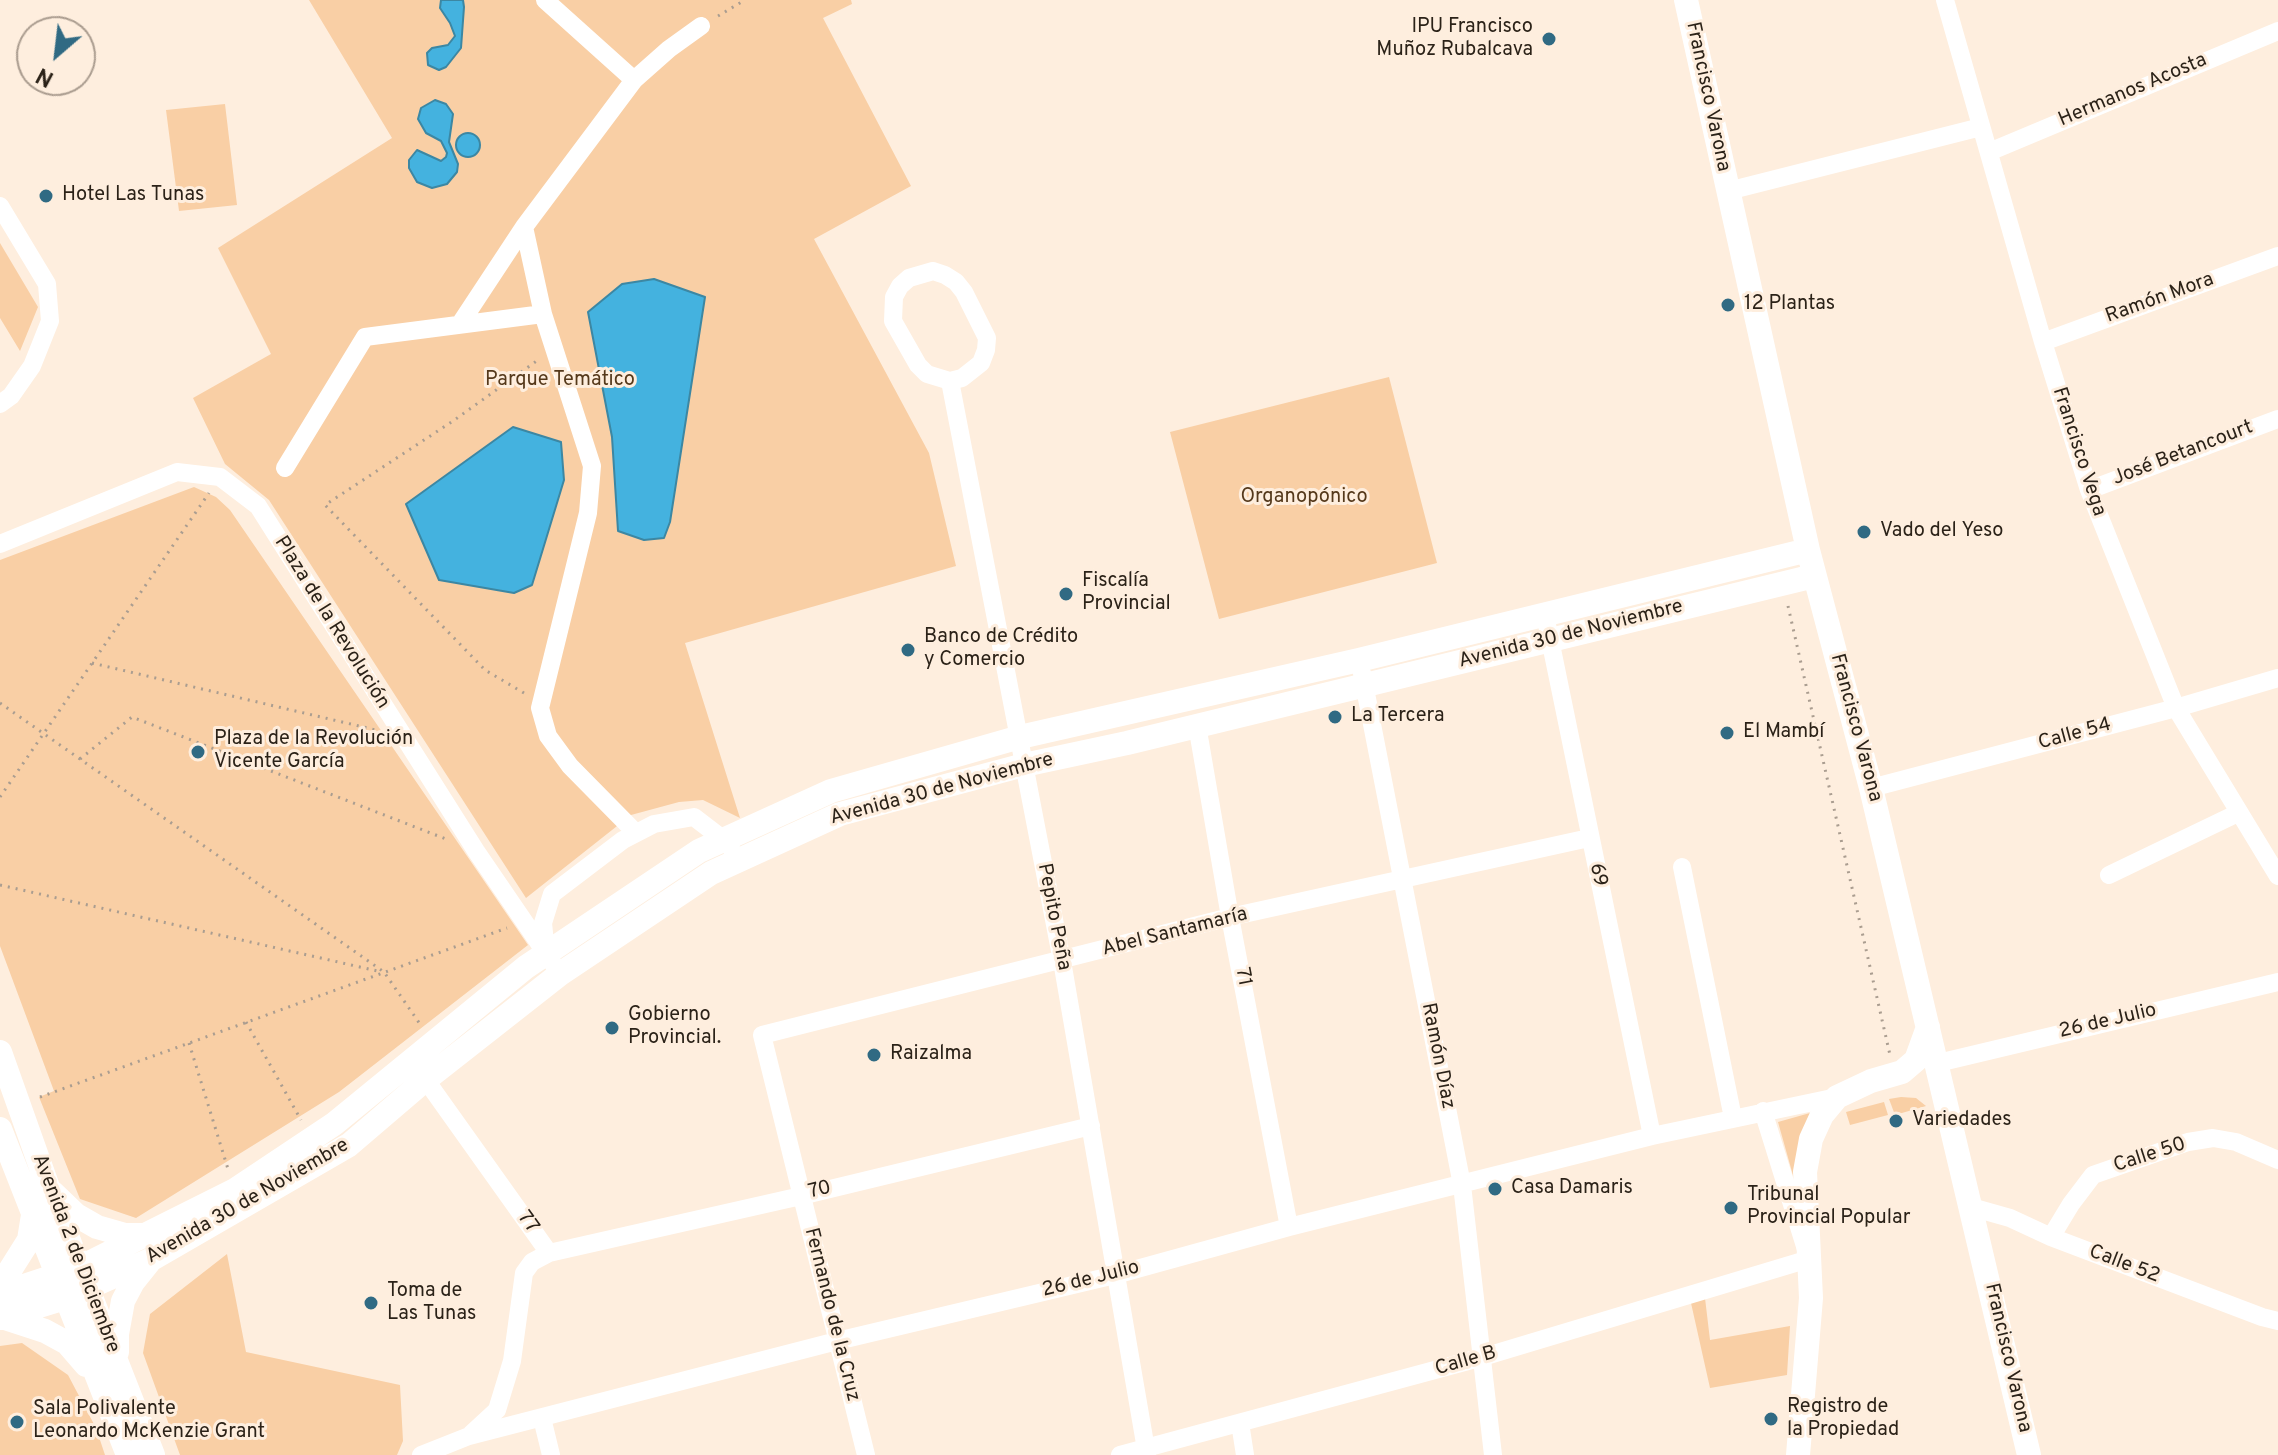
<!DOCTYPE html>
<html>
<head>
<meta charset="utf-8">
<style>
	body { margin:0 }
	#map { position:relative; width:2278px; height:1455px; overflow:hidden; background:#feeede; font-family:Overpass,sans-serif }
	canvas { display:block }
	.north { position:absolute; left:16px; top:16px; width:80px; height:80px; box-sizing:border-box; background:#feeede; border:2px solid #aa9c8f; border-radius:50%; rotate:208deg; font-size:22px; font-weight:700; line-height:32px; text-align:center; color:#2b2218 }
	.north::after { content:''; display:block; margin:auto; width:28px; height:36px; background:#306a83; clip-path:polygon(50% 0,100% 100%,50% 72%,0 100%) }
</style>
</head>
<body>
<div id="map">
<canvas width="2278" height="1455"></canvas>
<div class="north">N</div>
</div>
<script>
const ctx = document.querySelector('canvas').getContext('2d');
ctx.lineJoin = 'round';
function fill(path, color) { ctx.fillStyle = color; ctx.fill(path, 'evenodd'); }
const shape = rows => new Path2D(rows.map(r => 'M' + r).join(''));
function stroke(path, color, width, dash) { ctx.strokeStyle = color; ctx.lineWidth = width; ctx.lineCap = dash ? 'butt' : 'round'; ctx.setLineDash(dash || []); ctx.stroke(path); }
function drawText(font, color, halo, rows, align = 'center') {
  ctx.font = font + ' Overpass,sans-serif'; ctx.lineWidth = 6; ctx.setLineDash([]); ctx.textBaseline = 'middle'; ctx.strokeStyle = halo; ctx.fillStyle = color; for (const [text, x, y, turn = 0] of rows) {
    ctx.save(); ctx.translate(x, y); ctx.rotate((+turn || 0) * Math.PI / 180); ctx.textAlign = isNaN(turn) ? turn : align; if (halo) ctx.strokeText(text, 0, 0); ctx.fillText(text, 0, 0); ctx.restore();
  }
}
fill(shape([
	[309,0,851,0,852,4,823,18,911,186,814,239,929,453,956,566,685,643,740,818,703,800,679,802,631,815,526,898,269,500,225,464,193,398,271,354,218,248,392,138],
	[225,104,237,205,179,211,166,110],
	[0,243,38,307,20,351,0,318],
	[1389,377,1437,563,1219,619,1170,432],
	[194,487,216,497,230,510,528,945,339,1092,136,1218,80,1199,39,1097,54,1091,0,946,0,560],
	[1901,1097,1916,1098,1926,1106,1895,1115,1889,1099],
	[1884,1102,1888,1115,1850,1125,1846,1112],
	[1810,1113,1796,1186,1778,1122],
	[227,1254,246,1352,400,1385,403,1441,397,1455,180,1455,143,1353,150,1314],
	[1705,1298,1710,1340,1790,1326,1787,1375,1710,1388,1691,1303],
	[22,1343,68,1375,96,1428,105,1455,0,1455,0,1346]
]), '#f9cfa5');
const water = shape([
	[441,0,463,0,464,7,461,48,446,67,439,70,428,65,427,53,432,48,448,45,455,36,450,23,440,8,441,0],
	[435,100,446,104,453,114,449,142,458,164,457,172,447,184,432,188,417,182,409,168,409,160,417,150,441,161,446,157,447,153,441,141,426,133,418,119,421,108,435,100],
	'456 145a12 12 0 1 1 24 0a12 12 0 1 1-24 0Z',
	[654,279,705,297,670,522,664,538,644,540,618,531,612,437,588,312,622,284,654,279],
	[513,427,561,442,564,480,532,585,514,593,439,580,406,504,513,427]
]);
fill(water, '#44b2df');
stroke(water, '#3c87a3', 2);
stroke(shape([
	[718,16,745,0],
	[1788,606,1890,1055],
	[92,663,376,730],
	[524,693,485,670,325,505,453,421,538,360],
	[0,703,384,972,420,1024],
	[80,759,132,717,446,839],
	[0,797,209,493],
	[0,885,382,972],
	[246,1022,301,1120],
	[189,1043,228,1169],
	[40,1097,507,928]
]), '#aa9d90', 3, [2, 6]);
stroke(shape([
	[545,0,634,80],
	[1945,0,2043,342,2089,490,2176,708,2278,876],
	[1989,152,2278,31],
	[1728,191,1981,127],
	[0,206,47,284,50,321,32,366,11,396,0,404],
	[524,227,543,314,592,466,588,513,540,708,548,736,570,766,636,833],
	[933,271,945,275,956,282,964,292,987,338,986,350,981,363,962,378,950,381,927,374,918,365,893,321,894,297,900,286,909,278,933,271],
	[460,324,524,227,634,80,669,49,701,26],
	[2043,342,2278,256],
	[950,381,1062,961,1147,1455],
	[285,468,365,337,543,314],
	[2089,490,2278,419],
	[0,544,177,472,220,477,258,506,476,851,560,974],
	[1545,615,1652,1136],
	[1362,673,1462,1185,1493,1455],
	[1197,725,1230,917,1289,1227],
	[1871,788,2176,708,2278,678],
	[1682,867,1733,1118],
	[2109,875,2238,813],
	[546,953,543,923,552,894,623,840,654,824,694,817,724,840,731,848],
	[1938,1063,2278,982],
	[418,1069,549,1253],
	[1971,1207,2010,1218,2051,1237,2262,1317,2278,1321],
	[2051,1237,2071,1204,2093,1175,2188,1142,2213,1138,2236,1142,2278,1160],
	[542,1418,551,1455],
	[1240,1423,1245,1455],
	[471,1434,497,1410,512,1361,524,1273,532,1262,549,1253,801,1196,1091,1126],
	[421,1455,469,1436,837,1341,1115,1275,1289,1227,1652,1136,1837,1097],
	[866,1455,762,1035,1230,917,1589,838],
	[1120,1455,1483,1357,1809,1259,1763,1111]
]), '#fff', 18);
stroke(shape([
	[1686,0,1808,550,1871,788,2029,1455],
	[0,1052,49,1190,153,1455],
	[0,1129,128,1455],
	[53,1193,76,1215,97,1227,125,1235,146,1235],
	[0,1286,29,1240,33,1215],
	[0,1294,79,1268,235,1190,334,1124,526,967,699,851,831,791,1020,737,1359,660,1808,550],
	[2,1317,45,1331,67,1343,86,1365],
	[0,1318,65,1298,150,1260,349,1145,425,1080,560,974,711,873,840,814,1024,765,1127,743,1814,576],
	[117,1352,117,1334,123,1301,133,1282,149,1262],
	[1798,1455,1811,1298,1805,1172,1811,1139,1822,1115,1837,1097,1871,1081,1902,1072,1916,1060,1928,1027]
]), '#fff', 24);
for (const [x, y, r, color] of [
	[1549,39,8,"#306a83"],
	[46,196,8,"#306a83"],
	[1728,305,8,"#306a83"],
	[1864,532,8,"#306a83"],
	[1066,594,8,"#306a83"],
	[908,650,8,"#306a83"],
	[1335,717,8,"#306a83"],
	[1727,733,8,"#306a83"],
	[198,752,8,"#306a83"],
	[612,1028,8,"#306a83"],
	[874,1055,8,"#306a83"],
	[1896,1121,8,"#306a83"],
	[1495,1189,8,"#306a83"],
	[1731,1208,8,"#306a83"],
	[371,1303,8,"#306a83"],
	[1771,1419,8,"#306a83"],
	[17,1422,8,"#306a83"]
]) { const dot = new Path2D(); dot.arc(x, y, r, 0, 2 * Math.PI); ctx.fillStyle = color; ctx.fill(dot); stroke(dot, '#feeede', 3); }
drawText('20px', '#2b2218', '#feeede', [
	["IPU Francisco",1533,28,"right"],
	["Muñoz Rubalcava",1533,51,"right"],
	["Hotel Las Tunas",62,196],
	["12 Plantas",1744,305],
	["Vado del Yeso",1880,532],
	["Fiscalía",1082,582],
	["Provincial",1082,605],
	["Banco de Crédito",924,638],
	["y Comercio",924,661],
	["La Tercera",1351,717],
	["El Mambí",1743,733],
	["Plaza de la Revolución",214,740],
	["Vicente García",214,763],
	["Gobierno",628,1016],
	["Provincial.",628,1039],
	["Raizalma",890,1055],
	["Variedades",1912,1121],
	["Casa Damaris",1511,1189],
	["Tribunal",1747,1196],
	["Provincial Popular",1747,1219],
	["Toma de",387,1292],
	["Las Tunas",387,1315],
	["Registro de",1787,1408],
	["la Propiedad",1787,1431],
	["Sala Polivalente",33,1410],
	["Leonardo McKenzie Grant",33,1433]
], 'left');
drawText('20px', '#2b2218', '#feeede', [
	["Hermanos Acosta",2133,91,-23],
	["Francisco Varona",1707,97,78],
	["Ramón Mora",2160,299,-20],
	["Francisco Vega",2078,452,72],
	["José Betancourt",2183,454,-21],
	["Plaza de la Revolución",331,623,58],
	["Avenida 30 de Noviembre",1571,635,-14],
	["Francisco Varona",1855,728,75],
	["Calle 54",2075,735,-15],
	["Avenida 30 de Noviembre",942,790,-15],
	["69",1597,875,78],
	["Pepito Peña",1053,917,79],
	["Abel Santamaría",1175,933,-14],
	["71",1242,977,79],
	["26 de Julio",2108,1022,-13],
	["Ramón Díaz",1437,1056,79],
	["Calle 50",2150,1156,-18],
	["70",820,1191,-14],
	["Avenida 30 de Noviembre",248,1202,-30],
	["77",527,1223,54],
	["Avenida 2 de Diciembre",75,1254,69],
	["Calle 52",2124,1265,21],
	["26 de Julio",1091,1280,-14],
	["Fernando de la Cruz",831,1315,76],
	["Francisco Varona",2007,1358,77],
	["Calle B",1466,1362,-16]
]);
drawText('20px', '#55391b', '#feeede', [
	["Parque Temático",560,381],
	["Organopónico",1304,498]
]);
</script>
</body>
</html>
